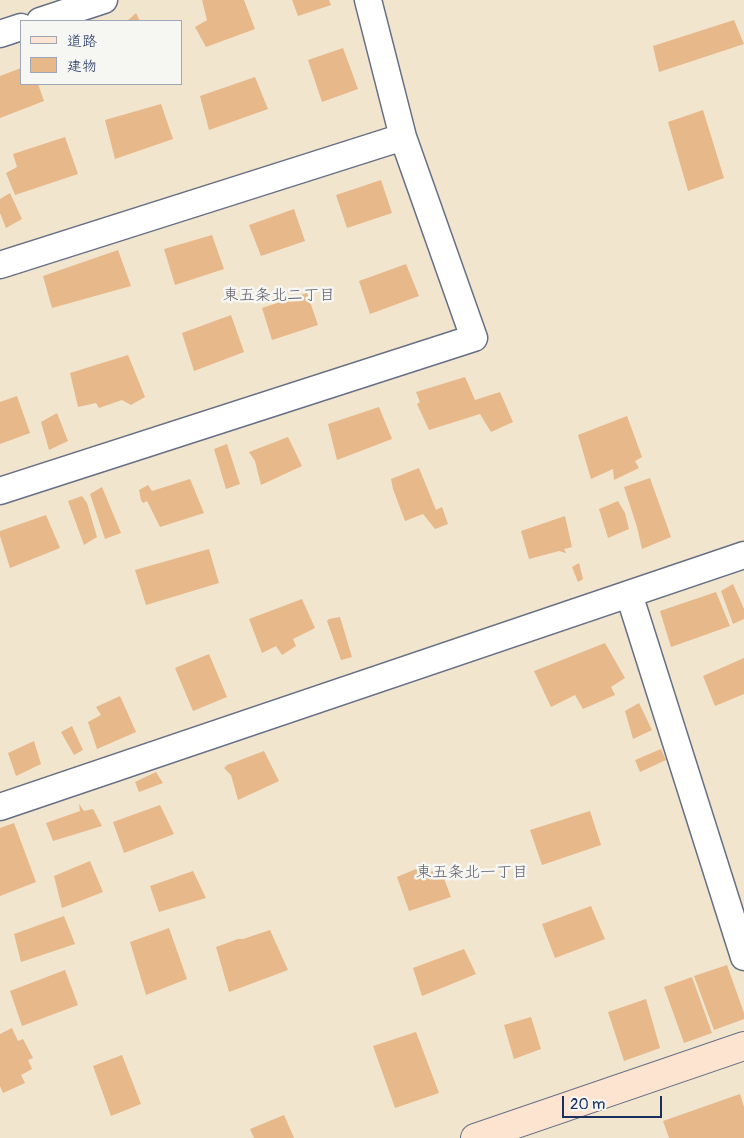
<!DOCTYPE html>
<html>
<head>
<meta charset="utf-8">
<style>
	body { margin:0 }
	#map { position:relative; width:744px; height:1138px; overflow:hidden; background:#f2e5ce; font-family:Pangolin,"Klee One",sans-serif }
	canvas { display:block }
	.legend { position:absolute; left:20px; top:20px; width:162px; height:65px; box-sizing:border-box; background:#f6f6f2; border:1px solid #9ea6b7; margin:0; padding:6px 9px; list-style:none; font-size:15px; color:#1b2f5e }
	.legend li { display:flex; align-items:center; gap:10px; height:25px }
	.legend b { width:25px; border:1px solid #9ea6b7 }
	.scale { position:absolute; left:562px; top:1096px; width:100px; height:22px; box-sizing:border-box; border:2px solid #1b2f5e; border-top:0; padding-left:6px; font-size:15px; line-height:18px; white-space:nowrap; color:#1b2f5e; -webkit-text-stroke:4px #f6f6f2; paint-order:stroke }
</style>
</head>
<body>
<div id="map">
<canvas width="744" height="1138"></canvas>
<ul class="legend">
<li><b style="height:6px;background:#fde4d0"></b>道路</li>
<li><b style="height:14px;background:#e7b88a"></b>建物</li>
</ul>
<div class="scale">20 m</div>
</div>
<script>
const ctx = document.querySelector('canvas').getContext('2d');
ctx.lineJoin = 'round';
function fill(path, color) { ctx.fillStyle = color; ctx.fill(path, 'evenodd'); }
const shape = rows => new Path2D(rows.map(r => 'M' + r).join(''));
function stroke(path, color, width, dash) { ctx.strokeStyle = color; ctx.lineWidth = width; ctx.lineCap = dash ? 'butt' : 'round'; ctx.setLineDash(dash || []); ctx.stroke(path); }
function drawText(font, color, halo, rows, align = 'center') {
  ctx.font = font + ' Pangolin,"Klee One",sans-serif'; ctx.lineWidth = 5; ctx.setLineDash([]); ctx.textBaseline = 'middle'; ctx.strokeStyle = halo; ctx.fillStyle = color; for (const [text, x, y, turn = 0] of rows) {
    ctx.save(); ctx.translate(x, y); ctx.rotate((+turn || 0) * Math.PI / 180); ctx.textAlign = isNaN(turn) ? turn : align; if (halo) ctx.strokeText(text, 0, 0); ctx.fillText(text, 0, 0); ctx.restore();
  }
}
fill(shape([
	[202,0,244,0,255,29,206,47,195,27,207,20],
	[292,0,329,0,331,5,298,16],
	[136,13,140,21,127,21],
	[734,20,744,44,659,72,653,46],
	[343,48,358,89,322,102,308,60],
	[21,68,21,84,38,84,44,101,0,118,0,76],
	[255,77,268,109,209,130,200,96],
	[161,104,173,139,115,159,105,120],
	[703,110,724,178,688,191,668,122],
	[65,137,78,174,15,195,6,173,17,167,13,154],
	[381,180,392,213,347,228,336,195],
	[10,193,22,219,6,228,0,213,0,199],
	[294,209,305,241,261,256,249,225],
	[212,235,224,269,175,285,164,249],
	[118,250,131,286,52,308,43,276],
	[406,264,419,296,370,314,359,281],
	[307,293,318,325,272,340,262,308],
	[231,315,244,352,194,371,182,333],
	[128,355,145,397,131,405,122,400,99,408,96,403,78,407,70,373],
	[465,377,475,400,500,392,513,422,491,432,480,414,429,430,417,404,420,402,416,392],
	[17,396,30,433,0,444,0,402],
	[379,407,392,439,337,460,328,424],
	[57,413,68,441,49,450,41,422],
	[627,416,642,457,635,461,639,468,614,480,613,469,591,479,578,435],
	[288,437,302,466,261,485,255,461,249,452],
	[227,444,240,484,226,489,214,449],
	[419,468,436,510,442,507,448,524,435,529,423,514,405,521,393,489,391,479],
	[650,478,671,537,642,549,637,527,624,487],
	[190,479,204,513,160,527,147,501,143,503,141,500,139,490,148,485,152,491],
	[102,487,121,533,105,539,90,494],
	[82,496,87,503,97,537,84,545,68,501],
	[618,501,625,513,629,529,608,538,599,509],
	[46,515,60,548,10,568,0,536,0,531],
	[565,516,572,547,564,549,566,553,559,551,529,559,521,531],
	[209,549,219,583,146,605,135,570],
	[579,563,583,579,578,582,572,567],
	[733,584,744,609,744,619,733,624,721,591],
	[716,592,730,626,671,647,660,611],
	[302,599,315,628,293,639,296,646,282,655,276,646,262,653,249,619],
	[340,617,352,657,341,660,327,621,329,619],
	[605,643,625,678,611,687,615,695,583,709,575,695,551,707,534,671],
	[209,654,227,697,193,711,175,668],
	[744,658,744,694,715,706,703,676],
	[120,696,136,732,97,749,88,722,101,715,96,707],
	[639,703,652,730,633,739,625,711],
	[72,726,83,750,74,755,61,732],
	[34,741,41,764,16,776,8,753],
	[661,749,666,760,640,772,635,760],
	[264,751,279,781,238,800,231,775,224,768,227,765],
	[156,772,163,783,139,792,135,782],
	[79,804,84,811,93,809,102,826,53,841,46,823,80,811],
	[160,805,174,834,124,853,113,822],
	[590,811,601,845,542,865,530,830],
	[14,823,36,882,0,896,0,828],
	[90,861,103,892,62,908,54,876],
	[440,868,451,897,409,911,397,877,416,869,420,876],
	[193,871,206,898,159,912,150,886],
	[591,906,605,939,555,958,542,924],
	[64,916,75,944,21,962,14,934],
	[169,928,187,979,146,995,130,942],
	[270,930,288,970,229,992,216,947,238,939,243,939],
	[464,949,476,974,422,996,413,968],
	[727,965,744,1013,744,1019,714,1030,694,976],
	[65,970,78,1005,22,1026,10,991],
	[692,977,712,1033,684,1043,664,987],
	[646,999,660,1048,624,1061,608,1012],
	[531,1017,541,1049,514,1059,504,1025],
	[12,1028,18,1041,23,1039,33,1058,28,1060,32,1069,21,1075,25,1083,3,1093,0,1086,0,1034],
	[416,1032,439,1093,395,1108,373,1046],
	[122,1055,141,1104,111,1116,93,1066],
	[740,1094,744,1107,744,1138,669,1138,663,1121],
	[284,1115,294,1138,254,1138,250,1129]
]), '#e7b88a');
const street = shape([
	[40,21,104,0],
	[0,34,21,27],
	[0,265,403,137],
	[0,491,474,338,403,137,368,0],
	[629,594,744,957],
	[0,807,744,555]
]);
const secondary = shape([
	[475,1138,744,1046]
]);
stroke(street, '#666f85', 29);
stroke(secondary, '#666f85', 30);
stroke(street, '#fff', 26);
stroke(secondary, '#fde4d0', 28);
drawText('16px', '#625f6d', '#f6f6f2', [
	["東五条北二丁目",279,296],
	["東五条北一丁目",472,873]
]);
</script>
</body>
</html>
